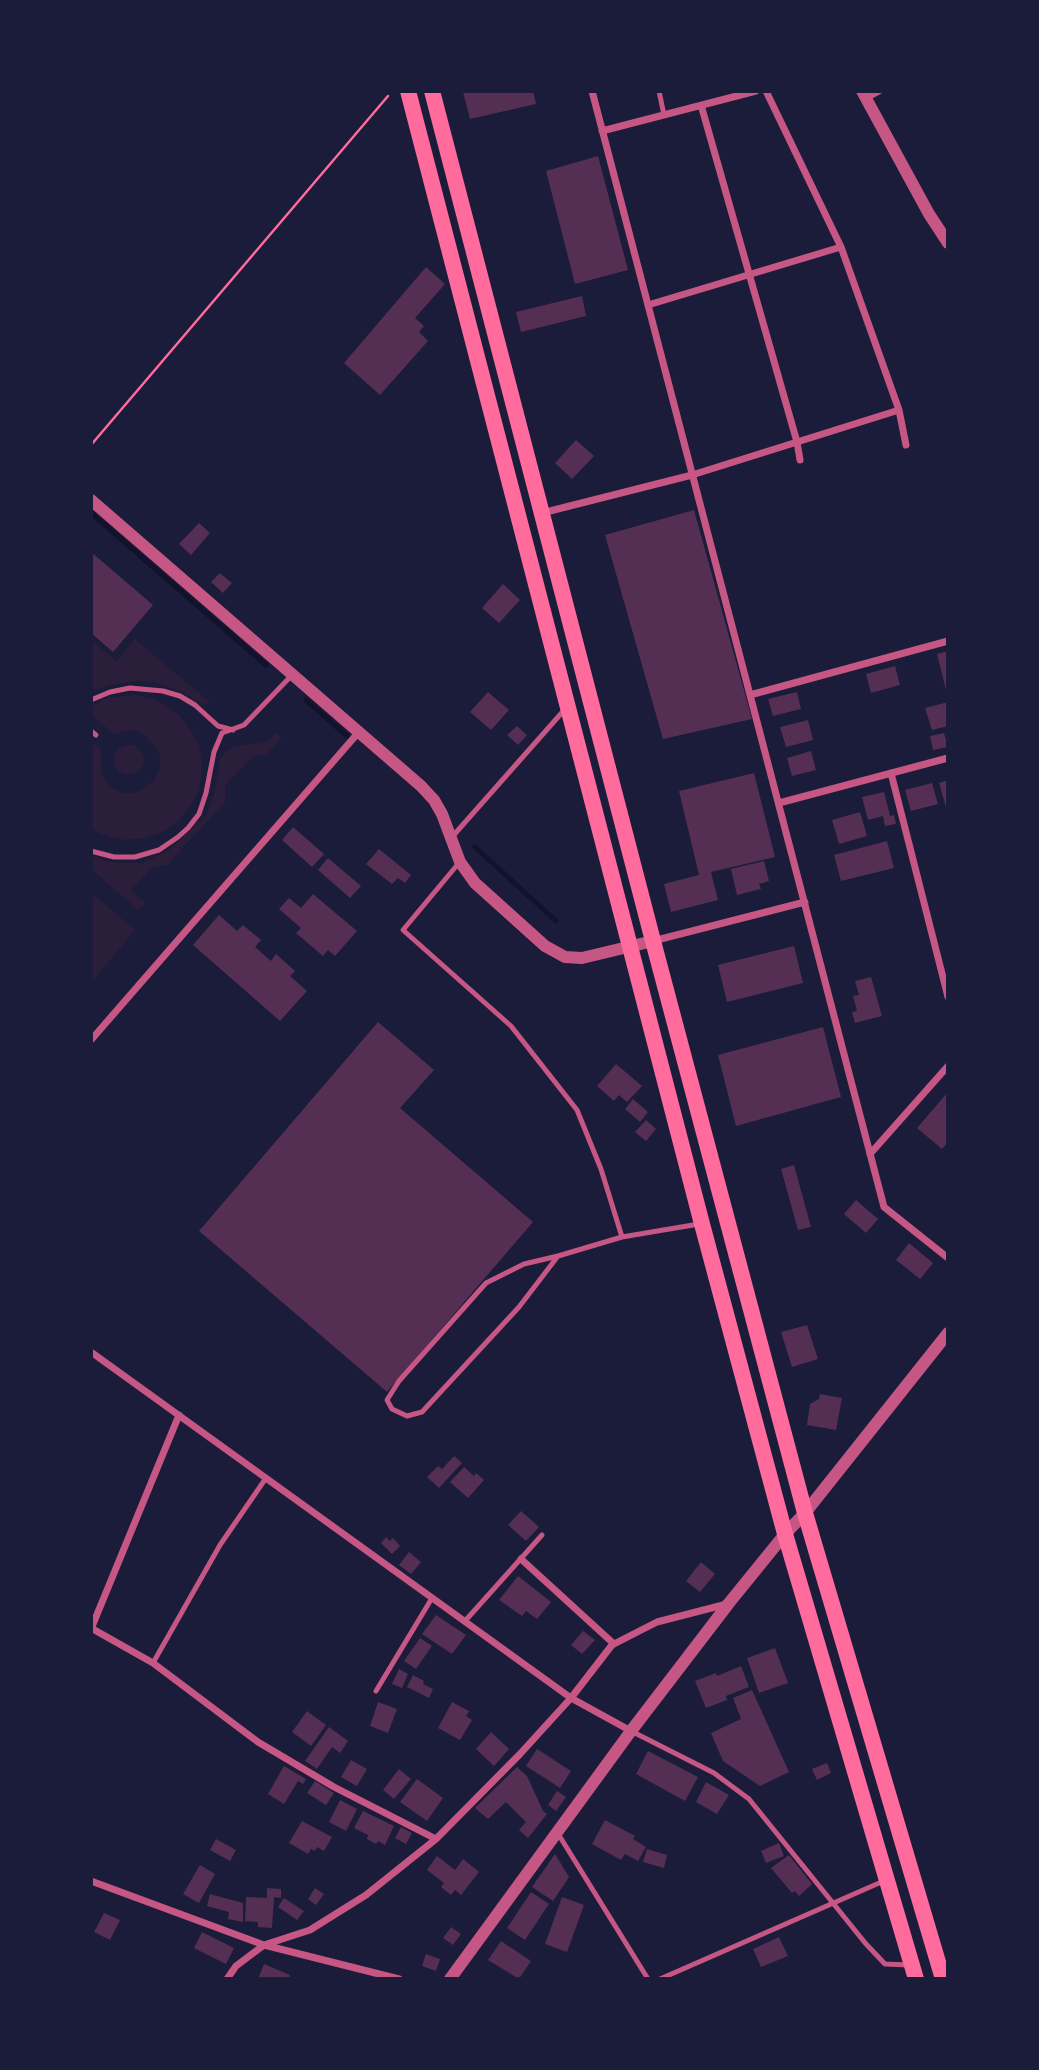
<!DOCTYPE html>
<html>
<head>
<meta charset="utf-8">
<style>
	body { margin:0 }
	#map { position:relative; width:1039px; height:2070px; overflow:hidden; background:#1b1b3a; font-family:Poppins,sans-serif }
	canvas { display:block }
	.frame { position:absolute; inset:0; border:93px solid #1b1b3a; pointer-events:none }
</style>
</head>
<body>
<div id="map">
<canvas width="1039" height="2070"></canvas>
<div class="frame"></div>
</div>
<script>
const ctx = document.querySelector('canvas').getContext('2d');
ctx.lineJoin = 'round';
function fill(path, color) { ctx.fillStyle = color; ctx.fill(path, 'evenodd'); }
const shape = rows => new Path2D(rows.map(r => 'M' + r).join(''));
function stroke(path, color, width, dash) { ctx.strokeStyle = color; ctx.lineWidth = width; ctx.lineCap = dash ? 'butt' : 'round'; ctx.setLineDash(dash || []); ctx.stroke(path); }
fill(shape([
	[135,639,211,703,204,705,180,691,153,682,136,681,115,684,91,691,91,645,94,642,116,661],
	[134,695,153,699,165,705,180,716,191,730,199,746,202,763,201,780,196,797,187,811,175,824,160,833,144,838,126,840,109,837,91,829,91,741,101,750,101,770,105,780,114,789,124,793,135,793,144,788,154,780,160,768,160,756,156,747,144,734,133,730,124,731,114,734,91,715,91,706,108,698],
	[275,732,282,738,266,755,254,756,225,785,226,801,167,865,153,867,131,890,145,903,138,910,91,869,91,856,111,862,142,863,169,850,206,815,215,790,220,759,226,751,234,747,261,743,270,739],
	'114 760a15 15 0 1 1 30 0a15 15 0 1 1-30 0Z',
	[91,892,135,930,91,983]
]), '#2a1e3b');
stroke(shape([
	[91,513,266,665],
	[306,700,347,736],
	[475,847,556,921]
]), '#12122b', 5);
fill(shape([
	[468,91,533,91,536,104,470,119,463,92],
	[598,156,628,270,575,284,546,171],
	[426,267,445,284,415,318,424,326,419,332,428,341,380,395,344,363],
	[582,296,586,316,521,332,516,312],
	[576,440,594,456,572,479,555,463],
	[694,510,752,719,663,739,605,535],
	[199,523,210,533,191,555,179,544],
	[91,552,153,605,113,652,91,633],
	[220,573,232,583,223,593,211,582],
	[503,584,520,600,499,623,482,608],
	[948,651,948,694,947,694,937,654],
	[895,666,900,685,871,693,866,674],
	[488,692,509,710,491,730,470,712],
	[797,692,801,709,773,716,768,699],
	[948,702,948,726,932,730,925,708],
	[808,720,813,740,786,747,780,727],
	[517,726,527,735,518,745,507,735],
	[944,733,948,747,933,750,930,736],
	[811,751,816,770,792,776,787,758],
	[754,773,775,857,711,872,718,900,671,912,664,884,699,875,679,791],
	[948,780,948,807,946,807,939,783],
	[932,783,938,804,911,811,905,790],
	[884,792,890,816,894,815,896,824,885,826,883,816,868,820,862,797],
	[860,812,867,836,839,844,832,820],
	[293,827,324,854,312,867,282,840],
	[887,841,894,868,841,881,834,855],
	[379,849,411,875,405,883,398,878,392,884,366,864],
	[328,858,361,886,350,898,318,870],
	[764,861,769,881,759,884,761,889,737,895,731,869],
	[313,894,357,931,335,956,328,950,323,956,296,933,301,928,279,909,289,898,301,908],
	[219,915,237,931,243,925,261,940,255,947,271,961,276,954,295,971,290,976,307,991,280,1021,193,945],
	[794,946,803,983,727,1002,718,965],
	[871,977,882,1016,855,1023,852,1012,857,1011,853,996,859,995,855,981],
	[378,1022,434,1070,400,1108,533,1222,387,1392,199,1231],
	[823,1027,841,1097,736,1126,718,1055],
	[616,1064,642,1086,627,1102,619,1095,614,1101,597,1086],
	[948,1092,948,1142,942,1149,917,1128],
	[633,1099,648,1112,640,1122,625,1109],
	[646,1120,656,1129,646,1141,635,1132],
	[794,1165,811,1227,798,1230,781,1169],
	[856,1200,878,1219,866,1233,844,1214],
	[909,1243,933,1263,920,1279,896,1260],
	[807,1325,818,1359,792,1367,781,1332],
	[820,1394,842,1398,836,1430,807,1425,810,1404,819,1399],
	[454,1456,462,1463,439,1488,427,1477,438,1466,442,1469],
	[464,1467,474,1476,476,1473,484,1480,468,1498,450,1482],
	[521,1511,539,1527,526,1541,508,1525],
	[386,1537,390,1541,393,1538,400,1546,392,1554,381,1543],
	[409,1552,421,1562,411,1574,399,1565],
	[701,1562,715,1574,700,1592,686,1581],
	[518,1576,551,1602,537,1619,526,1611,522,1616,499,1600],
	[436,1615,466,1635,452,1654,422,1634],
	[583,1631,595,1640,582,1654,571,1645],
	[420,1638,432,1646,416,1669,404,1661],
	[775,1648,788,1683,759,1693,747,1658],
	[741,1666,749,1687,726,1696,727,1700,706,1708,695,1681,716,1673,717,1676],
	[399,1669,408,1674,402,1688,392,1684],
	[413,1675,424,1681,423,1684,433,1689,429,1698,407,1687],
	[752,1690,789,1772,760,1786,723,1761,711,1733,741,1719,733,1698],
	[378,1702,397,1709,388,1733,370,1726],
	[452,1702,469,1711,466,1716,472,1720,460,1740,438,1728],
	[307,1711,326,1725,311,1746,292,1732],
	[329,1727,348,1741,340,1753,332,1747,317,1769,305,1761],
	[491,1732,509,1749,494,1766,476,1749],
	[537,1749,571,1771,560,1788,526,1766],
	[648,1751,698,1777,685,1801,636,1774],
	[351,1760,367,1769,357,1786,341,1777],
	[827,1763,831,1773,817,1780,812,1769],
	[284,1766,306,1779,303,1784,298,1781,284,1804,268,1794],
	[517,1767,527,1776,543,1811,547,1814,528,1838,519,1830,526,1822,506,1802,488,1819,475,1808],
	[399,1769,411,1779,394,1799,383,1790],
	[417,1779,443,1798,427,1821,400,1802],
	[315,1781,334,1793,326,1805,307,1793],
	[706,1782,729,1795,717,1814,696,1802],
	[557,1791,566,1797,556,1811,548,1805],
	[340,1800,357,1809,346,1831,329,1822],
	[363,1811,394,1826,385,1845,378,1841,376,1844,367,1839,368,1835,354,1828],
	[605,1820,635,1836,633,1839,646,1847,638,1861,625,1854,621,1860,592,1844],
	[302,1821,332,1837,324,1851,317,1847,315,1851,311,1849,308,1854,289,1843],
	[401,1827,412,1833,406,1844,395,1838],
	[216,1839,236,1850,230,1861,210,1850],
	[779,1843,784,1856,766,1863,761,1851],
	[647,1849,667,1855,664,1868,643,1862],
	[555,1854,569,1877,553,1901,532,1887],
	[789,1855,812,1884,799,1896,795,1891,792,1893,771,1868],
	[437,1856,455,1870,463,1859,479,1872,461,1895,455,1890,451,1895,441,1887,444,1883,427,1870],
	[200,1865,215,1874,199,1903,183,1894],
	[267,1888,281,1889,281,1898,274,1897,272,1928,258,1927,258,1922,245,1921,246,1897,267,1898],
	[315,1888,324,1894,316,1905,308,1899],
	[531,1892,549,1904,525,1940,507,1928],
	[210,1894,243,1903,243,1922,228,1919,229,1912,207,1906],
	[562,1897,584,1905,567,1952,545,1944],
	[284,1898,304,1911,297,1920,278,1907],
	[104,1913,120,1920,110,1940,94,1932],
	[451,1927,461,1934,453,1945,443,1938],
	[202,1932,234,1948,226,1964,194,1948],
	[779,1937,788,1956,761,1967,753,1949],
	[501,1941,531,1961,519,1979,488,1960],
	[426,1954,440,1959,436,1971,422,1966],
	[264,1964,290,1975,289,1979,258,1979]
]), '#542f53');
stroke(shape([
	[91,445,388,96]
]), '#ff6b9d', 2.5);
stroke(shape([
	[659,91,664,115],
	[91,700,110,692,130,688,163,691,180,696,195,705,218,726,233,730],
	[91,731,96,735],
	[452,837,566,708],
	[91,851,114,857,135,857,159,850,178,837,188,828,199,814,206,793,214,752,222,733,244,725,292,675],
	[458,864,403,930,511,1026,577,1110,601,1169,622,1237],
	[558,1256,524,1264,486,1283,399,1381,387,1400,392,1409,407,1416,422,1412,519,1307,558,1256,622,1237,699,1224],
	[465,1621,542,1535],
	[153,1663,220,1545,266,1478],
	[376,1691,432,1598],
	[631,1731,714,1773,749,1799,866,1944,885,1964,909,1965],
	[557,1832,648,1979],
	[660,1979,886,1880]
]), '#c65784', 5);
stroke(shape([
	[592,91,884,1207,948,1258],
	[766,91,841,247,899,410,906,445],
	[866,98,879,91],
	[701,105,797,442,800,460],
	[602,131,756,91],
	[648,305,841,247],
	[542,513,692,475,899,410],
	[750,695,948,641],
	[891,773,948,997],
	[779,803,948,758],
	[653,941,805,902],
	[91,1040,358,733],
	[870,1154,948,1066],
	[91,1352,571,1698,631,1731],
	[521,1559,614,1644],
	[91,1628,153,1663,258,1742,334,1787,436,1839],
	[91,1629,179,1415],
	[91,1881,264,1945,399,1979],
	[227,1979,236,1966,264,1945,310,1930,366,1895,436,1839,520,1754,571,1698,612,1645,657,1622,727,1604]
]), '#c65784', 7);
stroke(shape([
	[862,91,929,214,948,243],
	[91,500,421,786,434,800,442,814,460,862,475,883,545,946,565,957,582,958,653,941],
	[450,1979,631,1731,729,1603,785,1534,805,1513,948,1333]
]), '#c65784', 12);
stroke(shape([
	[408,91,702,1224,785,1534,916,1979],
	[432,91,653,941,805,1513,943,1979]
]), '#ff6b9d', 16);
</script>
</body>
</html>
